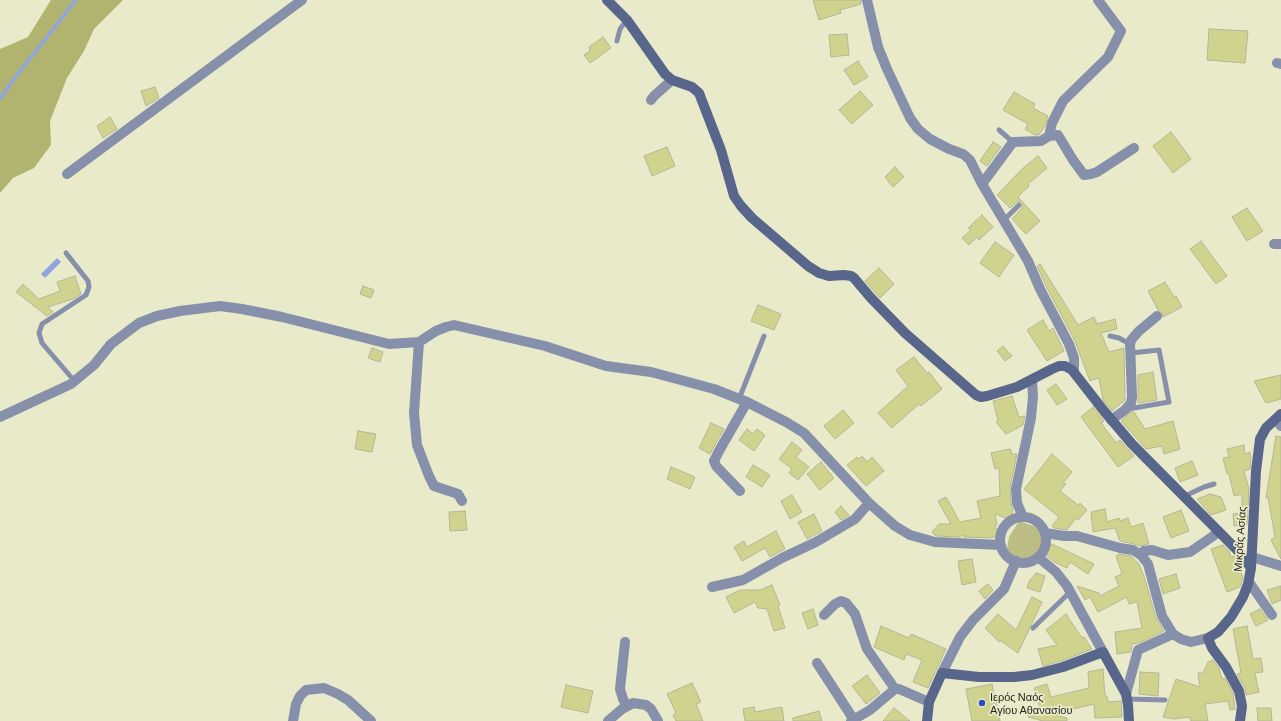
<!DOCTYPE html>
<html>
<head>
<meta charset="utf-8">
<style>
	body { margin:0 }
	canvas { display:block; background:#e8eaca }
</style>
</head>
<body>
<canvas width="1281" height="721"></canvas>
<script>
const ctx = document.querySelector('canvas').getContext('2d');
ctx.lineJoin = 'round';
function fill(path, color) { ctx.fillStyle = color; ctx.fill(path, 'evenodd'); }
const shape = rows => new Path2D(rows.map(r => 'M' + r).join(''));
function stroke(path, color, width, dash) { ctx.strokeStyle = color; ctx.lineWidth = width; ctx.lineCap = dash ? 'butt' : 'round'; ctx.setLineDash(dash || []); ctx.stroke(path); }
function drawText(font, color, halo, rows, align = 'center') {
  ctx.font = font + ' Barlow,sans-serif'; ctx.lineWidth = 3.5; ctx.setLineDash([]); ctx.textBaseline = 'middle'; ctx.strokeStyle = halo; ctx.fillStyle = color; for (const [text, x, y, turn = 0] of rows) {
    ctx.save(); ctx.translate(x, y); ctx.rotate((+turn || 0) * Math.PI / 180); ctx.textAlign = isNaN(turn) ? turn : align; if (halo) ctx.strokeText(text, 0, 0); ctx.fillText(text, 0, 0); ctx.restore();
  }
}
fill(shape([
	[1019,521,1039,528,1041,536,1041,544,1039,552,1031,559,1026,560,1015,558,1011,556,1007,548,1009,537]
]), '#bbbd85');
fill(shape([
	[51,0,123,0,94,29,84,51,67,78,50,121,51,145,34,168,13,178,0,193,0,49,28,37]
]), '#b1b46f');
fill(shape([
	[57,258,61,262,45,278,41,274]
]), '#90a4e1');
stroke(shape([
	[0,99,13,80,76,0]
]), '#90a4e1', 3.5);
const building = shape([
	[813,0,861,0,861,4,840,10,841,13,819,20,813,0],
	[1209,29,1248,31,1245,63,1207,60,1209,29],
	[847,34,849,55,831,57,829,35,847,34],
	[603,37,611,48,590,63,584,55,590,51,589,47,603,37],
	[858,61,868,77,854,85,844,70,858,61],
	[155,87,159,98,146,106,141,91,155,87],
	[860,91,873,105,852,124,839,110,860,91],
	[1014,92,1035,104,1033,108,1048,116,1045,126,1039,135,1035,135,1025,129,1028,124,1003,110,1014,92],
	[110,117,117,129,103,138,97,126,110,117],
	[1171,132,1191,159,1173,173,1153,146,1171,132],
	[993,142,1001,147,987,166,980,161,993,142],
	[667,147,675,166,652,176,644,156,667,147],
	[1038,156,1047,168,1028,184,1029,186,1018,197,1040,221,1026,234,1012,219,1022,208,1022,202,1018,201,1010,208,997,195,1022,169,1038,156],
	[895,167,904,177,893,187,885,177,895,167],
	[1247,208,1263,231,1247,241,1232,217,1247,208],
	[982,215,993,227,979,240,977,237,969,245,962,238,971,230,968,228,982,215],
	[1201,241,1227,276,1216,284,1190,249,1201,241],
	[995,242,1014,255,999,277,980,263,995,242],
	[1040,264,1078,325,1094,317,1097,324,1115,319,1117,329,1101,333,1109,352,1124,348,1125,400,1112,411,1103,400,1099,378,1090,381,1075,341,1046,286,1037,266,1040,264],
	[879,268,894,284,880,298,865,281,879,268],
	[75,276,81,294,73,299,48,307,53,312,47,316,16,292,23,284,39,299,60,291,57,282,75,276],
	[1165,282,1174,297,1176,296,1182,307,1163,317,1162,312,1158,310,1148,291,1165,282],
	[363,286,374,290,371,298,360,294,363,286],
	[758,305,781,314,774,330,751,321,758,305],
	[1043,320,1049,331,1053,328,1064,351,1047,361,1027,330,1043,320],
	[1003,346,1012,356,1005,361,997,351,1003,346],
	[372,348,383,352,380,362,368,358,372,348],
	[914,357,927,373,929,372,942,389,921,406,919,404,892,428,878,413,908,386,896,370,914,357],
	[1153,372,1157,400,1138,403,1138,375,1153,372],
	[1281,375,1281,399,1266,403,1254,381,1281,375],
	[1056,384,1067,399,1057,405,1047,390,1056,384],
	[1012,396,1019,417,1025,416,1025,417,1023,425,1006,434,996,422,998,420,993,401,1012,396],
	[1093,407,1104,421,1101,423,1116,443,1120,440,1134,456,1118,467,1081,417,1093,407],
	[843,410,854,423,835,439,824,426,843,410],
	[1131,412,1134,412,1145,429,1173,421,1180,449,1164,454,1162,446,1146,449,1121,421,1131,412],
	[711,423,724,429,710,454,699,448,711,423],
	[747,429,753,434,757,429,765,435,754,451,739,440,747,429],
	[358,431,376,434,372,452,355,449,358,431],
	[1276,436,1281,437,1281,559,1271,540,1275,537,1268,497,1266,498,1276,436],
	[792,442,802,450,796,457,809,467,798,480,789,473,792,469,779,459,792,442],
	[1244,445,1245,454,1250,452,1251,459,1250,469,1244,471,1249,489,1247,525,1234,526,1233,514,1242,513,1242,494,1234,496,1229,474,1227,474,1223,458,1229,457,1227,449,1244,445],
	[1010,449,1012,454,1017,454,1010,488,1011,503,1013,510,1010,520,995,514,997,524,995,525,998,536,990,538,964,537,964,535,959,537,936,536,932,532,939,524,951,524,938,501,946,497,960,522,981,518,977,501,1000,496,999,468,995,469,991,453,1010,449],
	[1052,454,1072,472,1063,483,1066,484,1060,491,1078,505,1080,503,1087,510,1078,520,1076,518,1067,530,1054,528,1052,526,1059,517,1024,489,1052,454],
	[862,456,867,462,872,457,884,471,866,486,847,465,857,457,859,459,862,456],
	[1192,461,1198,475,1180,482,1175,468,1192,461],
	[821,462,834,478,820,490,807,474,821,462],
	[753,465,770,475,762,487,746,477,753,465],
	[671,467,695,477,690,489,667,479,671,467],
	[1210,494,1221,497,1226,510,1211,515,1197,499,1210,494],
	[792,495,802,512,790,519,781,501,792,495],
	[841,506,849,515,841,520,835,512,841,506],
	[1105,509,1107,522,1119,518,1120,521,1128,518,1131,527,1143,523,1149,544,1140,546,1134,544,1120,541,1115,528,1093,532,1091,512,1105,509],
	[1181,510,1189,531,1171,538,1163,517,1181,510],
	[465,511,467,530,450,531,449,512,465,511],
	[814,514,822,531,807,539,798,522,814,514],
	[776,531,785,549,770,557,765,548,742,561,734,547,744,541,747,547,776,531],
	[1051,544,1056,546,1094,564,1088,574,1070,562,1067,568,1054,562,1046,555,1051,544],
	[1223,545,1229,551,1231,557,1234,556,1236,558,1243,578,1240,587,1227,592,1211,549,1223,545],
	[1119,554,1131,556,1139,564,1145,579,1156,618,1164,631,1139,643,1132,644,1131,652,1117,654,1115,632,1142,628,1137,602,1129,604,1127,597,1098,612,1090,597,1085,600,1077,586,1099,593,1100,596,1119,586,1115,577,1122,574,1116,556,1119,554],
	[972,559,976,582,962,585,958,561,972,559],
	[1036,573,1045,576,1040,592,1027,588,1030,580,1036,573],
	[1176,574,1180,588,1163,594,1159,579,1176,574],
	[988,584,993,590,985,599,979,591,988,584],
	[772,585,780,605,778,606,785,628,774,631,767,609,758,608,755,602,734,613,726,597,740,590,760,590,772,585],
	[1281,586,1281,600,1272,604,1267,590,1281,586],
	[1032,597,1042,602,1018,653,1001,641,999,642,985,628,998,614,1016,630,1032,597],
	[813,609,818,625,808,629,802,613,813,609],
	[1260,609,1268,620,1256,626,1250,614,1260,609],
	[1066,614,1082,638,1084,637,1092,649,1061,661,1043,666,1038,649,1057,645,1046,630,1066,614],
	[881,626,909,638,911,634,946,649,928,688,913,682,922,660,906,654,904,660,874,647,881,626],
	[1247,626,1253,659,1261,658,1263,672,1255,673,1259,692,1246,695,1245,688,1237,674,1241,673,1233,629,1247,626],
	[1213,660,1219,668,1222,679,1225,678,1233,693,1235,709,1230,710,1228,701,1205,704,1208,721,1191,721,1190,717,1174,719,1163,717,1176,679,1200,687,1198,673,1203,673,1208,662,1213,660],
	[1103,669,1105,696,1107,696,1108,702,1121,701,1122,717,1095,718,1094,704,1057,713,1058,716,1067,718,1067,721,1043,721,1028,717,1031,708,1041,711,1034,688,1047,684,1051,697,1089,688,1088,672,1103,669],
	[1140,672,1159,673,1158,696,1139,694,1140,672],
	[867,675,880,693,866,704,852,686,867,675],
	[692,683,701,702,696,704,703,721,676,721,673,715,676,713,667,694,692,683],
	[992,684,1000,721,972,721,966,689,992,684],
	[566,685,593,691,588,713,561,707,566,685],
	[754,707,755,712,782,707,784,721,745,721,743,709,754,707],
	[894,708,910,721,883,721,894,708],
	[1257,708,1271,708,1272,721,1258,721,1257,708],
	[819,711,822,721,793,721,793,718,819,711]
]);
fill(building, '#d0d38d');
stroke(building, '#b4b697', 1);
stroke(shape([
	[617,41,620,29,627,20],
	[999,130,1013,142],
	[1004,220,1019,205],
	[66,253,88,281,89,287,86,295,42,324,39,333,42,343,71,377,75,380],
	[1110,336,1119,338,1130,344],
	[739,399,764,336],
	[1128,409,1169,402,1159,350,1131,353],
	[1185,496,1204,487,1214,484],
	[1033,628,1070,592],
	[1127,699,1165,700]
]), '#8690aa', 5);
stroke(shape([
	[867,0,878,47,887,69,910,118,918,129,930,139,949,149,963,154,970,160,982,184,1028,261,1040,289,1069,344,1074,358,1074,371],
	[1277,63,1281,64],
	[651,100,654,96,672,80],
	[1049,136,1052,123,1063,101,1108,57,1121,31,1098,0],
	[67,174,302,0],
	[982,184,1013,142,1041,141,1049,136,1058,135,1073,160,1084,175,1091,174,1097,172,1134,148],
	[1274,244,1281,244],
	[419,342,414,413,417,445,429,476,434,486,458,494,462,501],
	[0,417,71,384,94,365,111,344,139,323,157,316,180,311,220,306,242,309,282,317,389,344,419,342,436,331,446,327,454,325,545,346,606,366,651,372,714,389,747,402,786,422,804,433,869,503,895,526,910,535,935,542,1001,545],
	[1276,419,1281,426],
	[1111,420,1125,410,1131,403,1132,397,1130,343,1132,339,1139,331,1157,316],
	[740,491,716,466,714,461,719,451,747,402],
	[1023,517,1017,503,1016,489,1031,418,1033,396,1032,380],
	'1000 540a23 23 0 1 1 46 0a23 23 0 1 1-46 0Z',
	[1045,533,1064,536,1077,536,1120,548,1133,550,1141,555,1148,564,1162,616,1173,634,1181,639,1191,642,1208,638],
	[1141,555,1144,551,1152,550,1168,555,1190,552,1219,532],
	[1038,557,1056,572,1067,586,1103,652],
	[1252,557,1281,566],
	[1249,582,1272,615],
	[712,587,743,580,782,558,816,542,855,519,869,503],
	[824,615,835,604,841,601,846,603,855,614,867,649,895,689],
	[625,642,620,689,623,699,627,706],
	[817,663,854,720],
	[942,673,960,637,973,620,1004,589,1016,561],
	[1126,694,1138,650,1173,634],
	[293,721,296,704,300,696,306,690,324,688,338,694,348,700,371,721],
	[608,721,622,709,633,703,646,705,651,709,658,721],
	[851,721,870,710,895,689,899,689,929,702]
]), '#8690aa', 10);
stroke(shape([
	[607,0,627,20,665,74,672,80,692,87,699,93,721,150,734,196,741,206,752,218,808,266,819,273,829,276,844,275,851,276,854,278,871,298,905,333,976,395,981,397,987,396,1017,387,1052,369,1059,366,1065,366,1072,370,1104,411,1132,444,1240,553,1251,568],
	[927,721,929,702,942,673,979,677,1014,677,1032,675,1063,667,1103,652,1126,694,1128,705,1129,721],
	[1240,721,1242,706,1239,691,1226,667,1212,648,1208,638,1218,632,1231,617,1243,597,1248,584,1251,568,1256,471,1260,439,1266,428,1281,414]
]), '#59668c', 10);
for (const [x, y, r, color] of [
	[982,703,4,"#3249ba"]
]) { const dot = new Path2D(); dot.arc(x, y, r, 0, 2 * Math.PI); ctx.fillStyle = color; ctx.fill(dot); stroke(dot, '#e8eaca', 1.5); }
drawText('11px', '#26271b', '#e8eaca', [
	["Μικράς Ασίας",1240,539,-86]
]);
drawText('11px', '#26271b', '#e8eaca', [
	["Ιερός Ναός",990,697],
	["Αγίου Αθανασίου",990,710]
], 'left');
</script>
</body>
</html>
